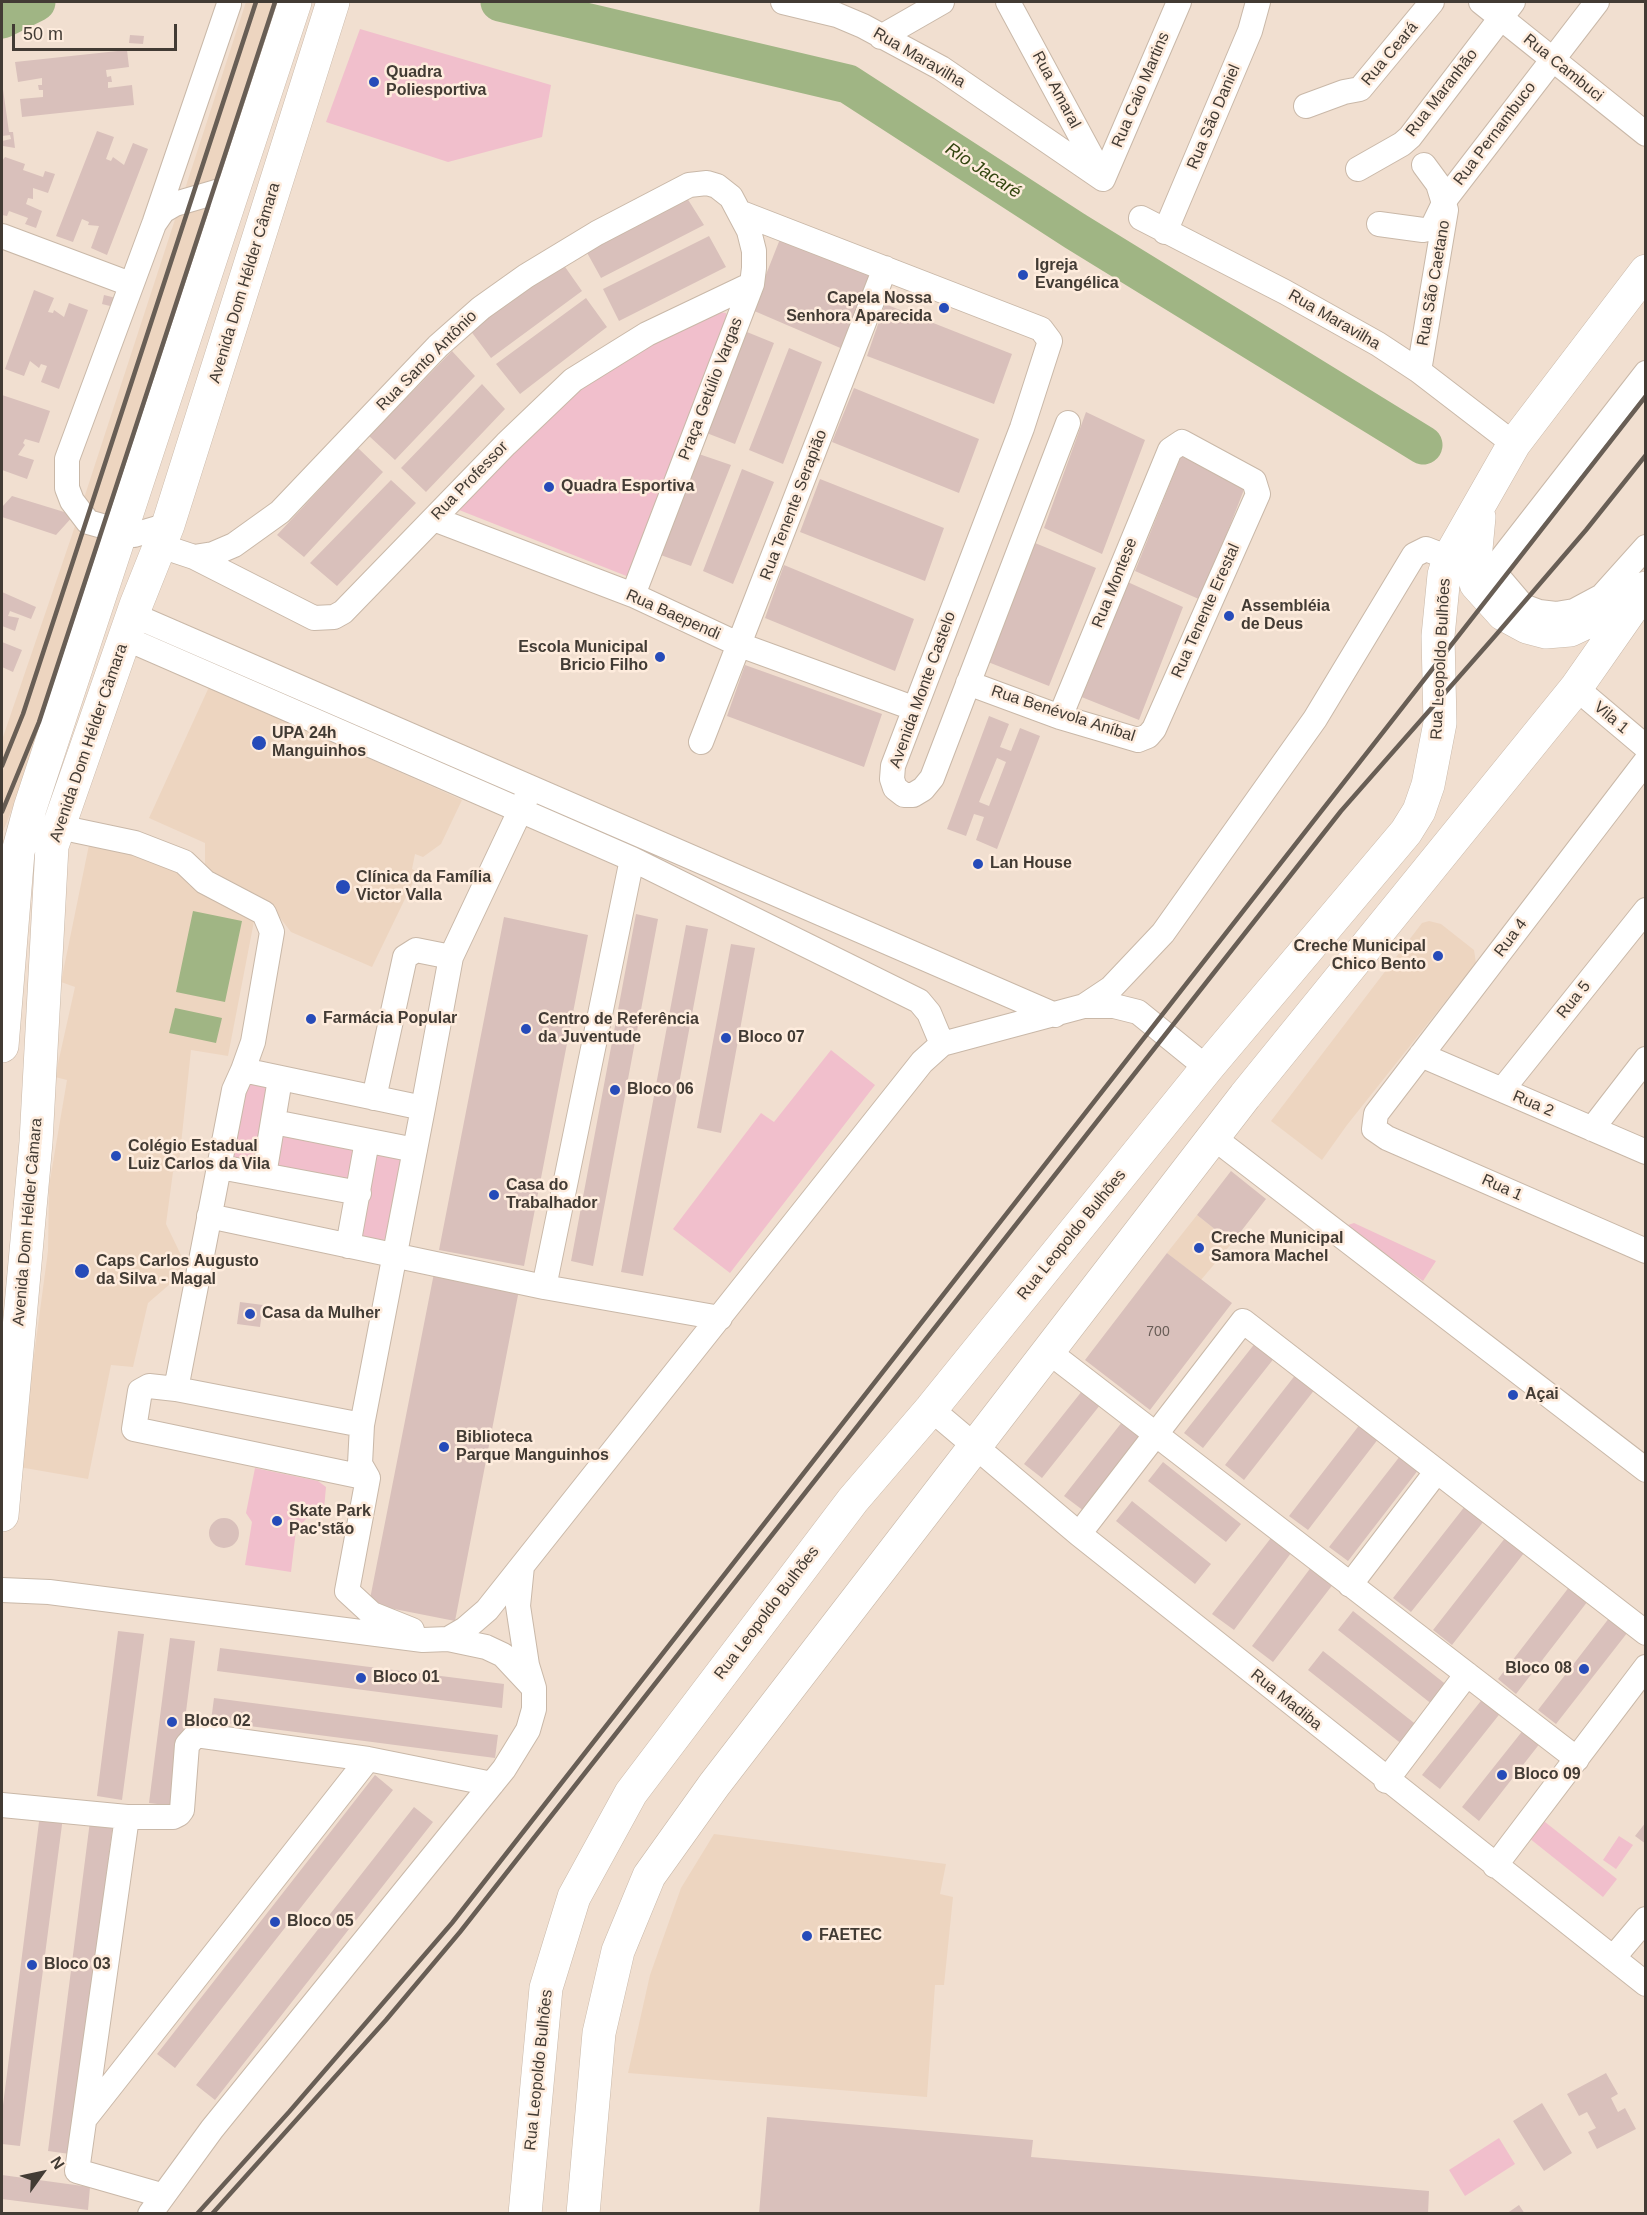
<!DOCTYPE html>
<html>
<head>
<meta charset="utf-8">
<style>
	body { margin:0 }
	#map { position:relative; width:1647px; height:2215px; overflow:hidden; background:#f1dfd0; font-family:Arial,sans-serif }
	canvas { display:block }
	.frame { position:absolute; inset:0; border:3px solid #423b34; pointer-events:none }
	.north { position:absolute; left:12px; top:2143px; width:60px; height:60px; -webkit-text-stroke:4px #feecdd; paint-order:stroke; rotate:57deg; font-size:16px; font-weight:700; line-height:24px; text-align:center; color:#423b34 }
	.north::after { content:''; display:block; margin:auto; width:21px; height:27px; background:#423b34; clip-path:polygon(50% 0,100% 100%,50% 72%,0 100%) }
	.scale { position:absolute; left:12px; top:24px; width:165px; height:27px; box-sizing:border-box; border:3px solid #423b34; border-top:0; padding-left:8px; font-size:18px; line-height:21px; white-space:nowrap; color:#423b34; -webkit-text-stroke:4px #feecdd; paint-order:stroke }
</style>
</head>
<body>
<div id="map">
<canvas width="1647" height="2215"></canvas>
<div class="frame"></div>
<div class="north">N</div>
<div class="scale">50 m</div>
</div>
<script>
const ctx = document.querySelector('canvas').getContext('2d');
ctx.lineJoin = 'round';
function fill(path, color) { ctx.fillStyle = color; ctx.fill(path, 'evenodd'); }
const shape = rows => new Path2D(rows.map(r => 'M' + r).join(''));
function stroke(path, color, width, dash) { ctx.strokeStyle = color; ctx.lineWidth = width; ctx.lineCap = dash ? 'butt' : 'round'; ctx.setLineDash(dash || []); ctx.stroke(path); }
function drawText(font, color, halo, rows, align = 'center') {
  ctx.font = font + ' Arial,sans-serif'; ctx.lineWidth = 5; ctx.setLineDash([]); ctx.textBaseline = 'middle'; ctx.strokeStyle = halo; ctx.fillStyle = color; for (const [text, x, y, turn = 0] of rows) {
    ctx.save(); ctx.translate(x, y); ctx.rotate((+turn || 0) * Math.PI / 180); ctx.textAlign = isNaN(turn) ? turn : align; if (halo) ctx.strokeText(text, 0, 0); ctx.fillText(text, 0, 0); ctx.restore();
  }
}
fill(shape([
	[246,2,284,2,47,721,2,834,2,740,72,535],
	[209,687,462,800,441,844,423,857,415,854,412,869,418,872,372,967,291,932,268,902,205,872,205,843,149,818],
	[90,840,185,869,189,885,255,916,228,1056,191,1050,179,1163,173,1172,166,1224,181,1255,180,1270,170,1284,148,1303,133,1367,111,1365,88,1479,19,1467,48,1251,49,1186,67,1080,55,1077,75,987,61,982],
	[1429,921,1441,924,1474,950,1476,963,1347,1125,1322,1160,1271,1121,1422,923],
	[1197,1215,1232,1243,1201,1280,1167,1253],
	[714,1834,946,1864,940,1894,953,1897,944,1985,935,1985,927,2097,628,2073,650,1975,681,1888]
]), '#edd5c0');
fill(shape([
	[360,29,551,85,542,137,448,162,326,122],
	[718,312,726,313,728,318,629,577,454,508,599,371],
	[831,1050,875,1085,730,1273,673,1229,761,1113,774,1122],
	[251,1083,275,1086,260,1171,229,1165,246,1086],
	[279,1132,360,1146,353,1184,274,1170],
	[375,1145,405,1152,388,1236,381,1242,357,1239],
	[1354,1223,1436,1261,1423,1281,1345,1226],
	[255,1468,318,1481,326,1487,324,1509,321,1513,306,1519,296,1530,291,1572,245,1565,252,1522,246,1513],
	[1540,1818,1617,1879,1603,1897,1529,1838],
	[1619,1836,1633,1845,1616,1869,1603,1860],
	[1499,2138,1515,2164,1465,2196,1449,2170]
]), '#f1bfcc');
fill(shape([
	[193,911,242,921,225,1002,176,992],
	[175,1008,222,1018,216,1043,169,1033]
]), '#a0b584');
stroke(shape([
	[500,2,848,84,1075,231,1423,445],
	[2,19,36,2]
]), '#a0b584', 39);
fill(shape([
	[130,35,144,36,143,44,129,43],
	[127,50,129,67,106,70,107,77,111,76,112,82,108,82,108,88,132,85,134,105,22,117,20,99,43,97,43,90,39,90,38,85,42,85,42,78,18,82,15,62],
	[2,82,9,132,13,132,15,148,3,146,2,141,11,139,10,135,2,136],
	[97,131,114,137,106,159,111,161,113,157,124,165,133,143,148,149,107,255,91,248,99,226,88,225,89,222,82,219,73,242,56,236],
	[5,157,25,164,23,170,43,177,45,171,55,174,48,193,33,188,33,199,28,198,26,204,42,211,36,228,25,224,28,218,9,211,7,216,2,215,2,161],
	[687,198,704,225,601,278,585,249],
	[782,234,876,272,845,350,752,310],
	[709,236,726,267,619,321,603,289],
	[563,264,582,291,491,358,470,330],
	[34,290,54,298,48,312,53,313,54,310,64,317,69,303,88,310,59,389,41,382,47,366,41,364,39,368,30,361,24,376,5,369],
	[104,295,116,298,114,307,102,304],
	[586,298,607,327,520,394,496,364],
	[885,304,1012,354,994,404,867,356],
	[742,330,774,343,735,444,704,432],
	[789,348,822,362,783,464,749,450],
	[452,351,475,376,395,460,369,436],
	[482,384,505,409,426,492,401,468],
	[854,388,979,439,959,493,832,442],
	[2,395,50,411,39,443,25,439,23,443,25,445,18,455,34,460,27,479,2,470],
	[1086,412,1145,440,1102,554,1044,528],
	[358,448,383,472,304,557,277,535],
	[696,453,731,465,691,566,658,554],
	[1181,456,1245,487,1201,600,1135,571],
	[742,469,774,482,733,584,703,571],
	[820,479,944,528,925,581,800,532],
	[391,480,416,503,337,586,310,563],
	[12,496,74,515,56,535,2,517,2,507],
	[1035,543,1096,568,1049,686,988,662],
	[784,565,914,619,895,671,765,618],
	[1121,579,1183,607,1139,720,1074,694],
	[2,592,36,607,31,619,10,611,8,616,19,618,15,631,2,626],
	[2,642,22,650,13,672,2,667],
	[745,665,882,714,864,767,727,716],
	[989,716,1009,724,1000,747,1011,751,1020,728,1040,736,997,849,976,840,984,817,974,814,966,836,947,829],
	[997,758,1006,762,989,806,979,802],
	[636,914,658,919,593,1266,571,1261],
	[504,917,588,935,524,1266,439,1250],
	[686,925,708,929,643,1276,621,1272],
	[731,944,755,948,721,1133,697,1128],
	[1231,1171,1266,1199,1232,1243,1197,1215],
	[1167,1253,1232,1303,1150,1410,1085,1360],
	[434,1273,519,1290,455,1621,369,1604],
	[240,1302,263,1305,260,1327,237,1324],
	[1260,1337,1279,1352,1203,1448,1184,1433],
	[1300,1369,1319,1384,1244,1480,1225,1465],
	[1086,1386,1104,1400,1042,1478,1024,1464],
	[1126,1417,1145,1432,1084,1511,1064,1496],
	[1364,1419,1382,1434,1308,1530,1289,1516],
	[1404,1451,1422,1465,1348,1561,1329,1547],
	[1163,1462,1241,1524,1226,1542,1148,1481],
	[1132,1501,1211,1564,1195,1584,1116,1521],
	[1469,1501,1488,1516,1411,1612,1393,1598],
	'209 1533a15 15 0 1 1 30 0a15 15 0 1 1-30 0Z',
	[1509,1533,1528,1548,1452,1645,1433,1630],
	[1274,1534,1294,1549,1234,1630,1212,1614],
	[1312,1566,1334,1583,1273,1662,1252,1646],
	[1573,1582,1591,1597,1516,1694,1498,1679],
	[1353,1611,1448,1686,1433,1705,1338,1630],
	[1613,1613,1631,1628,1556,1724,1538,1710],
	[118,1631,144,1634,122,1800,97,1796],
	[170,1638,195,1641,174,1806,149,1803],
	[220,1648,504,1684,502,1708,217,1671],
	[1323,1651,1418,1726,1403,1745,1308,1670],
	[1484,1697,1502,1711,1440,1789,1422,1775],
	[214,1698,498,1735,495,1758,211,1721],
	[1524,1729,1541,1742,1479,1821,1462,1807],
	[375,1775,393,1790,175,2068,157,2054],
	[414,1807,433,1822,215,2100,196,2085],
	[40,1814,63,1817,20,2146,2,2144,2,2113],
	[90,1821,113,1824,70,2154,48,2151],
	[1646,1822,1646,1844,1635,1836],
	[1606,2073,1618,2094,1611,2098,1618,2112,1625,2108,1636,2129,1597,2149,1588,2132,1596,2128,1587,2112,1579,2116,1567,2094],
	[1542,2103,1572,2153,1544,2171,1513,2121],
	[767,2117,1033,2140,1031,2157,1429,2191,1428,2214,759,2214],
	[2,2175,90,2187,88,2210,2,2199],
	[1519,2205,1525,2214,1506,2214]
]), '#d9c0bb');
const street = shape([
	[783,2,837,15,863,26,941,68,1103,179],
	[1008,2,1101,174],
	[1481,2,1646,134],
	[881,37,942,2],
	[1306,106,1344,92,1360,89,1432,2],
	[1358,169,1402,144,1410,137,1513,2],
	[1103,179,1179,2],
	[739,212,1041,329,1050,341,1022,428,893,766,892,779,895,788,904,795,913,795,923,789,932,778,1068,423],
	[1141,218,1285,292,1378,344,1419,371,1514,444],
	[155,221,229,4],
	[1379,224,1423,230,1432,228,1447,197,1597,2],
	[1165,232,1250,31,1258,2],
	[2,236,130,284],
	[1419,371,1446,210,1438,184,1424,165],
	[1646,373,1495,567,1500,579,1523,606,1539,612,1556,614,1574,611,1602,596,1646,547],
	[434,519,633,595,740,645,913,708],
	[168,525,134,535,88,522,72,501,67,488,67,459,154,224,163,211,175,204,223,190,235,181],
	[161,546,194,557,213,554,234,545,280,512,438,346,481,308,526,276,597,233,689,185,707,183,717,186,731,197,749,231,754,251,754,268,752,284,633,595],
	[194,557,314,618,334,617,343,612,506,444,573,380,647,334,752,284],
	[133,615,1055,1015],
	[125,638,632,859,919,1001,929,1013,942,1044],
	[968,683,1060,717,1138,740,1148,736,1154,729,1258,494,1254,481,1182,442,1170,450,1060,717],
	[1576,688,1646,747],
	[701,742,885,268],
	[1646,761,1376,1114,1374,1129,1387,1138,1646,1251],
	[59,827,135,843,184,862,205,882,264,913,272,932,253,1042,243,1070],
	[632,859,544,1287,720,1318],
	[1084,1006,1114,1006,1138,1012,1207,1068],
	[1421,1055,1646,1152],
	[243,1070,423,1108,362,1425,176,1389,234,1090,243,1070],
	[1502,1090,1646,910],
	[374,1098,405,957,416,950,451,957],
	[423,1108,451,957,528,794],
	[274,1122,415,1150],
	[1592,1129,1646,1059],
	[1214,1138,1646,1470],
	[220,1167,359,1193],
	[264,1175,280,1079],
	[209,1216,544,1287],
	[348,1246,367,1141],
	[1049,1352,1577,1759],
	[176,1389,149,1386,140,1391,134,1429,368,1478,360,1464,362,1425],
	[931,1409,1079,1534,1646,1984],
	[368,1478,347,1591,372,1614,412,1630],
	[1079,1534,1243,1321,1646,1633],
	[1350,1585,1437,1471],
	[2,1590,49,1592,423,1640,448,1639,465,1629,487,1610,922,1062,942,1044,1084,1006,1111,988,1163,933,1315,719,1414,555,1426,549,1449,558],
	[448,1639,486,1647,503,1655,532,1686],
	[1386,1781,1467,1674],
	[2,1805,127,1817,77,2171,161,2195],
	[127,1817,173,1817,179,1814,182,1810,187,1745,196,1735,368,1759,492,1784],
	[1495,1866,1646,1667],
	[1613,1958,1646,1919],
	[87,2116,368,1759],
	[150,2214,212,2129,504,1769,528,1730,534,1709,534,1688,527,1665,518,1606,522,1566]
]);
const secondary = shape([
	[1479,517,1474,570,1476,584,1503,614,1527,627,1546,632,1570,630,1587,622,1637,589],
	[525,2214,546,1988,574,1897,631,1793,853,1500,931,1409,1207,1068,1406,832,1419,811,1428,785,1440,723,1438,636,1444,575,1449,558,1514,444,1646,271],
	[583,2214,599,2033,618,1951,649,1876,714,1785,1245,1096,1576,688,1646,588]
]);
const primary = shape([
	[2,1046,18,852,30,808,295,2],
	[2,1515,36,1142,52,846,136,605,168,525,333,2]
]);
stroke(street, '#c9b8a8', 26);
stroke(secondary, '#c9b8a8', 34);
stroke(primary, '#c9b8a8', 34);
stroke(street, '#fff', 24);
stroke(secondary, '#fff', 33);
stroke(primary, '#fff', 33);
stroke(shape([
	[2,766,23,714,256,2],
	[2,812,39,722,275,2],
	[197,2214,289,2112,452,1923,1646,396],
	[212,2214,386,2020,460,1932,1341,811,1495,636,1586,530,1646,455]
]), '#685e55', 4.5);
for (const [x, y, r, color] of [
	[374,82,6,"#264bb9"],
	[1023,275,6,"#264bb9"],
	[944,308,6,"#264bb9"],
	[549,487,6,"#264bb9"],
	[1229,616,6,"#264bb9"],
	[660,657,6,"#264bb9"],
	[259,743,8,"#264bb9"],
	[978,864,6,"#264bb9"],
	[343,887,8,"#264bb9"],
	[1438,956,6,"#264bb9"],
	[311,1019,6,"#264bb9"],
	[526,1029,6,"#264bb9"],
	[726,1038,6,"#264bb9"],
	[615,1090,6,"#264bb9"],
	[116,1156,6,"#264bb9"],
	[494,1195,6,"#264bb9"],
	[1199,1248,6,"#264bb9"],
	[82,1271,8,"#264bb9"],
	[250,1314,6,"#264bb9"],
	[1513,1395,6,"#264bb9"],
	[444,1447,6,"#264bb9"],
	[277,1521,6,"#264bb9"],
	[1584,1669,6,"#264bb9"],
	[361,1678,6,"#264bb9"],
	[172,1722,6,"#264bb9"],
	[1502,1775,6,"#264bb9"],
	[275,1922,6,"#264bb9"],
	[807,1936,6,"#264bb9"],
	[32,1965,6,"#264bb9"]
]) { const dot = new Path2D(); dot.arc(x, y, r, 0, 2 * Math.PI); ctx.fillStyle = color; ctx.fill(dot); stroke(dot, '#feecdd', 2); }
drawText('14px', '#685c56', null, [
	["700",1158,1332]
]);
drawText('16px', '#423b34', '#feecdd', [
	["Rua Ceará",1390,54,-50],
	["Rua Maravilha",919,58,30],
	["Rua Cambuci",1563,68,39],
	["Rua Amaral",1056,90,62],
	["Rua Caio Martins",1141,90,-67],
	["Rua Maranhão",1442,93,-52],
	["Rua São Daniel",1214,117,-67],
	["Rua Pernambuco",1495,134,-53],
	["Avenida Dom Hélder Câmara",245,283,-73],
	["Rua São Caetano",1434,283,-80],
	["Rua Maravilha",1334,320,30],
	["Rua Santo Antônio",427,361,-45],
	["Praça Getúlio Vargas",711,389,-69],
	["Rua Professor",470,481,-46],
	["Rua Tenente Serapião",794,505,-69],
	["Rua Montese",1115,583,-68],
	["Rua Tenente Erestal",1206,611,-66],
	["Rua Baependi",673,615,24],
	["Rua Leopoldo Bulhões",1441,659,-87],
	["Avenida Monte Castelo",923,690,-70],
	["Rua Benévola Aníbal",1063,714,18],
	["Vila 1",1611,718,40],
	["Avenida Dom Hélder Câmara",89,743,-71],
	["Rua 4",1511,938,-53],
	["Rua 5",1574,1000,-51],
	["Rua 2",1533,1104,23],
	["Rua 1",1502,1188,24],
	["Avenida Dom Hélder Câmara",28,1222,-85],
	["Rua Leopoldo Bulhões",1072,1235,-51],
	["Rua Leopoldo Bulhões",767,1613,-53],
	["Rua Madiba",1286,1700,39],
	["Rua Leopoldo Bulhões",539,2070,-84]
]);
drawText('bold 16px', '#423b34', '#feecdd', [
	["Quadra",386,73],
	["Poliesportiva",386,91],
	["Igreja",1035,266],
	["Evangélica",1035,284],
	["Capela Nossa",932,299,"right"],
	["Senhora Aparecida",932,317,"right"],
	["Quadra Esportiva",561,487],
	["Assembléia",1241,607],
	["de Deus",1241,625],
	["Escola Municipal",648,648,"right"],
	["Bricio Filho",648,666,"right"],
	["UPA 24h",272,734],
	["Manguinhos",272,752],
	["Lan House",990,864],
	["Clínica da Família",356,878],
	["Victor Valla",356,896],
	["Creche Municipal",1426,947,"right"],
	["Chico Bento",1426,965,"right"],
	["Farmácia Popular",323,1019],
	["Centro de Referência",538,1020],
	["da Juventude",538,1038],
	["Bloco 07",738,1038],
	["Bloco 06",627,1090],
	["Colégio Estadual",128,1147],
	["Luiz Carlos da Vila",128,1165],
	["Casa do",506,1186],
	["Trabalhador",506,1204],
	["Creche Municipal",1211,1239],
	["Samora Machel",1211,1257],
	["Caps Carlos Augusto",96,1262],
	["da Silva - Magal",96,1280],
	["Casa da Mulher",262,1314],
	["Açai",1525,1395],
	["Biblioteca",456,1438],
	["Parque Manguinhos",456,1456],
	["Skate Park",289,1512],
	["Pac'stão",289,1530],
	["Bloco 08",1572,1669,"right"],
	["Bloco 01",373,1678],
	["Bloco 02",184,1722],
	["Bloco 09",1514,1775],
	["Bloco 05",287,1922],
	["FAETEC",819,1936],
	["Bloco 03",44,1965]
], 'left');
drawText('italic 18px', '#32450f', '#feecdd', [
	["Rio Jacaré",983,171,33]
]);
</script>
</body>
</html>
